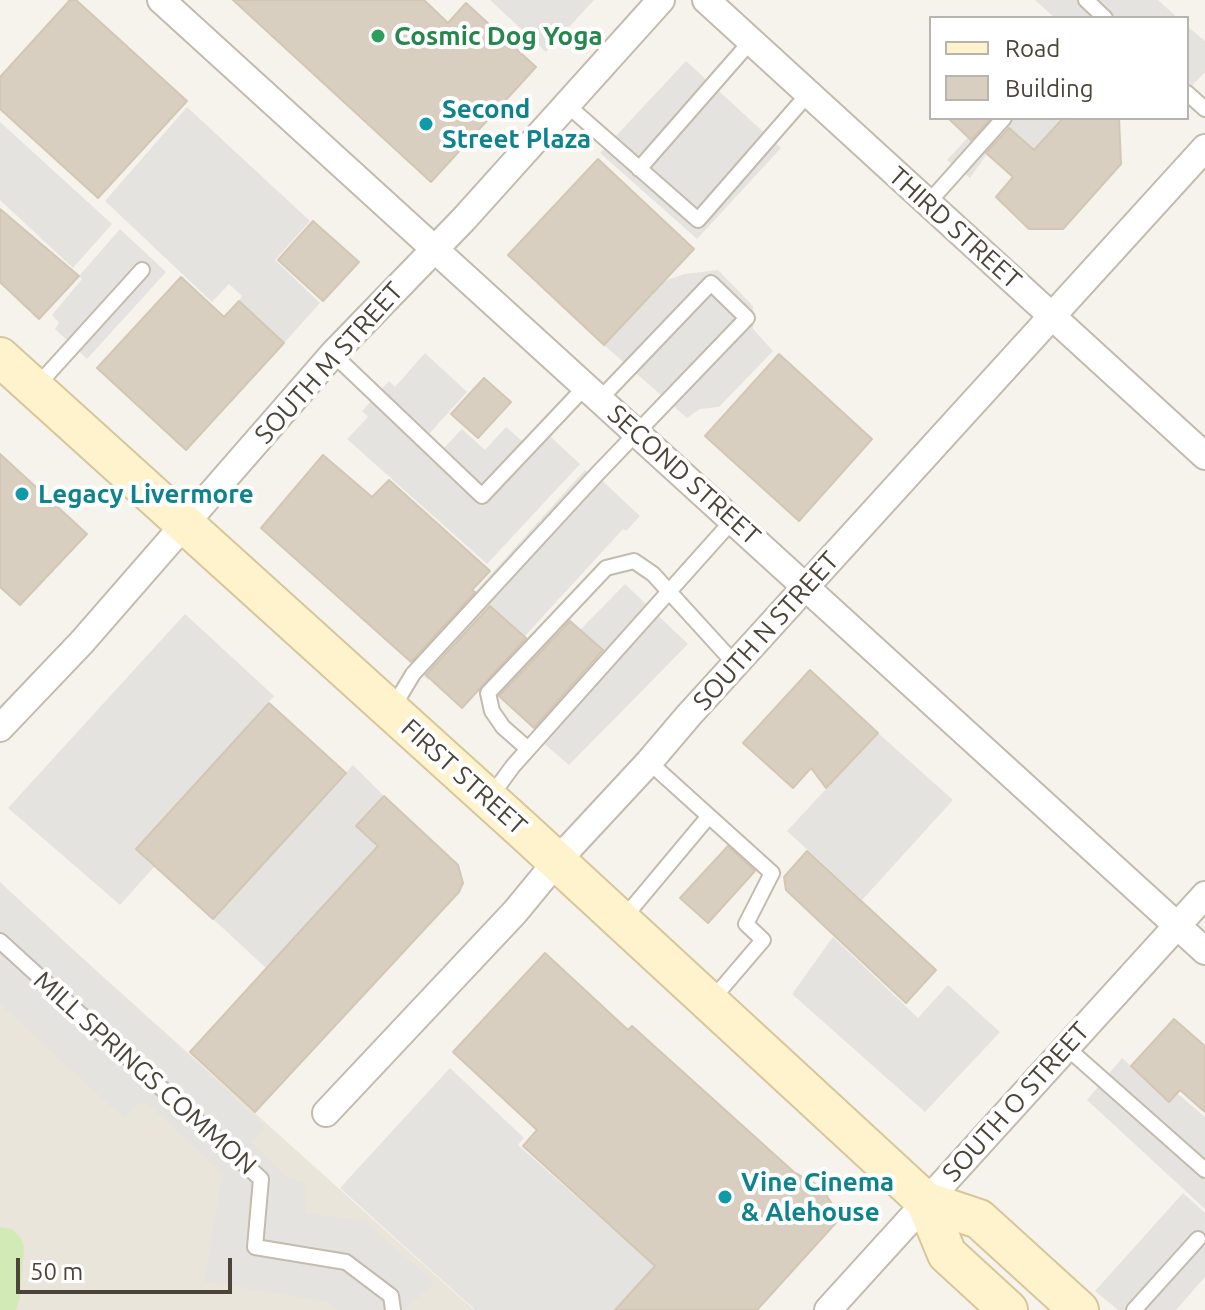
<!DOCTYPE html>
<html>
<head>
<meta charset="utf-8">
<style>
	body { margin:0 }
	#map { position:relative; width:1205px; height:1310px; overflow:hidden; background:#f6f3ec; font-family:Ubuntu,sans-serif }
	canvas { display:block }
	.legend { position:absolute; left:929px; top:16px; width:260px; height:104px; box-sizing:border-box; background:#fff; border:2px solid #b7b4b0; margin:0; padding:10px 14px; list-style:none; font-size:24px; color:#4b4439 }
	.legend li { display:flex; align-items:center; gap:16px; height:40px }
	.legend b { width:40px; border:2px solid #b7b4b0 }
	.scale { position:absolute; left:16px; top:1258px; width:216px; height:36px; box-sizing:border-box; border:4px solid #4b4439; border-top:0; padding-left:10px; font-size:24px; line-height:28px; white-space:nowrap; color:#4b4439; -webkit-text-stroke:6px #fff; paint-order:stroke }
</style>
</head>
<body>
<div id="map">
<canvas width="1205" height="1310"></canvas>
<ul class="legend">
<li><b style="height:10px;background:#fff3cd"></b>Road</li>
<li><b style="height:22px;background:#d8cfc1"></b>Building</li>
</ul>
<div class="scale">50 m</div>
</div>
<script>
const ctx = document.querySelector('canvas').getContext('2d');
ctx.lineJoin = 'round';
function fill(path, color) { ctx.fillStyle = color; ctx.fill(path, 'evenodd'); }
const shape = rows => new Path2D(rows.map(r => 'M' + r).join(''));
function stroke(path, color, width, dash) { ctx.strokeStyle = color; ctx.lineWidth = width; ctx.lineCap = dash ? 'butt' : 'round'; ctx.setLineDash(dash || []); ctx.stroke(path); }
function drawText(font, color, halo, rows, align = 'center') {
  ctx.font = font + ' Ubuntu,sans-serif'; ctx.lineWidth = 8; ctx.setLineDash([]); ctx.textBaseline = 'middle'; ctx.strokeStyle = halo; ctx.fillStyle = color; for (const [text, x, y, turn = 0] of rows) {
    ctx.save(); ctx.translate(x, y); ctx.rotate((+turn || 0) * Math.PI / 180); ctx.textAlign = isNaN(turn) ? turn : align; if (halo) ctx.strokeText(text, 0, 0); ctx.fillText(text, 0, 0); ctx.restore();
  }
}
fill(shape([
	[0,884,474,1310,0,1310]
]), '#eae5da');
fill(shape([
	[0,1227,12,1229,21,1238,24,1247,20,1297,16,1310,0,1310]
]), '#d2eab5');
fill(shape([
	[490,0,594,0,546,52],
	[1035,0,1158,0,1178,18,1055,18],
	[1187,26,1205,41,1205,72,1187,91],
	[686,61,781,148,697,239,600,153],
	[187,107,310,221,275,260,320,303,284,343,239,301,242,296,229,284,212,302,105,201],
	[965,118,1061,118,1034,150,1005,125,981,149,986,155,970,178,947,160,975,130],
	[0,122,112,224,73,268,0,200],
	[120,229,166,272,87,359,55,329,59,323,52,315,82,279,79,276],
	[718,270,753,306,753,329,773,351,719,407,700,409,687,418,604,345,664,281,685,274],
	[425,353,467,392,428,435,443,449,462,429,485,450,506,427,522,441,538,425,580,464,487,564,347,439,368,417,362,411,376,395,389,381,395,387],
	[585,470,591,475,594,473,640,516,626,531,623,529,525,636,492,607,428,680,411,663],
	[625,584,688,644,569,765,535,736,609,655,580,630],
	[185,614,274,696,137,849,155,866,120,905,8,808],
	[878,733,953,800,862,900,787,831],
	[353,765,384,796,356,826,378,846,266,968,213,919],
	[0,882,265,1127,252,1143,284,1175,305,1184,305,1213,365,1221,434,1283,407,1307,407,1310,337,1310,328,1302,204,1281,223,1173,147,1103,139,1103,124,1118,0,1004],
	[833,937,918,1018,948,985,1000,1032,925,1112,792,994],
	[1122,1058,1169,1102,1177,1093,1205,1117,1205,1209,1087,1100],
	[450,1068,524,1138,518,1145,655,1266,615,1310,475,1310,340,1188],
	[1183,1193,1205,1213,1205,1277,1176,1310,1118,1310,1095,1291]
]), '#e5e3e0');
const building = shape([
	[70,0,76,0,187,101,98,198,0,109,0,77,70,0],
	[233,0,424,0,448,23,466,3,536,67,431,182,233,0],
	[948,118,991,118,971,140,948,118],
	[1063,118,1119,118,1121,164,1063,229,1029,229,996,197,1013,177,986,153,1009,128,1034,150,1063,118],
	[598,159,694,249,604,345,508,255,598,159],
	[0,209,79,276,39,319,0,282,0,209],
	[313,221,359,262,323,301,278,260,313,221],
	[181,277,224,317,239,301,284,343,186,450,97,368,181,277],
	[779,354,872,439,799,521,705,436,779,354],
	[484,378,511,402,478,438,451,414,484,378],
	[0,454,87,534,20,605,0,587,0,454],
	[323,455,372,497,389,480,490,571,472,590,475,592,411,662,261,528,323,455],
	[490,606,526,638,462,708,426,675,490,606],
	[570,621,603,650,534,728,499,696,570,621],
	[810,670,878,733,826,788,811,768,793,788,743,743,810,670],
	[269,703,346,773,213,919,136,849,269,703],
	[384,796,458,865,463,883,459,892,255,1112,190,1052,378,846,356,826,384,796],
	[728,846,755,871,708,923,680,898,728,846],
	[807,851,936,970,906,1003,786,890,784,877,807,851],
	[545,953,628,1030,632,1026,795,1173,821,1187,834,1207,843,1215,757,1310,615,1310,655,1266,523,1146,537,1130,453,1052,545,953],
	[1174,1019,1205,1046,1205,1112,1180,1090,1169,1102,1131,1066,1174,1019]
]);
fill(building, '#d8cfc1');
stroke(building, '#d3c7b4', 2);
const service = shape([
	[1086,0,1105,18],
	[1187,93,1205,109],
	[566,104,698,220,808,94],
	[639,169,751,41],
	[928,203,1004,118],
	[333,354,482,496,586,386],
	[35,388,142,270],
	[392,709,413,674,598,473,747,318,711,283,600,399],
	[528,749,503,727,492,711,488,693,606,568,634,561,653,574,736,665],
	[649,762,772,873,746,924,763,940,710,1002],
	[491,796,513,766,733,520],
	[622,920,709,816],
	[0,941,261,1179,255,1247,346,1262,391,1296,393,1310],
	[1066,1047,1205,1170],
	[1134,1310,1198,1239]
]);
const minor = shape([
	[161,0,1205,951],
	[706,0,1205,456],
	[0,728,82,642,333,354,463,220,661,0],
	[326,1113,515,912,557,861,649,762,689,715,1205,148],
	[828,1310,1205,895]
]);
const secondary = shape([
	[0,357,524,831,925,1201,979,1219,1079,1310],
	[925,1201,947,1254,1008,1310]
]);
stroke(service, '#c2bbae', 18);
stroke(minor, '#c2bbae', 30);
stroke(secondary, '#d6c79b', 42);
stroke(service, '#fff', 14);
stroke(minor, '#fff', 26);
stroke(secondary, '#fff3cd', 38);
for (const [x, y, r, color] of [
	[378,36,8,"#2e9e5b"],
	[426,124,8,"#0f9aa8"],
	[22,494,8,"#0f9aa8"],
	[725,1197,8,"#0f9aa8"]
]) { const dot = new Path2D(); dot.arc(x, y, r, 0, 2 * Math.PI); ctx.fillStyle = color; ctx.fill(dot); stroke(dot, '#fff', 3); }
drawText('bold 26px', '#27864d', '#fff', [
	["Cosmic Dog Yoga",394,36]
], 'left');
drawText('bold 26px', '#0d838f', '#fff', [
	["Second",442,109],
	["Street Plaza",442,139],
	["Legacy Livermore",38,494],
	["Vine Cinema",741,1182],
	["& Alehouse",741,1212]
], 'left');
drawText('26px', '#4b4439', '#fff', [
	["THIRD STREET",955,228,42],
	["SOUTH M STREET",329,363,-48],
	["SECOND STREET",684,475,42],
	["SOUTH N STREET",766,631,-48],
	["FIRST STREET",464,777,42],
	["MILL SPRINGS COMMON",145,1073,42],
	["SOUTH O STREET",1016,1102,-48]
]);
</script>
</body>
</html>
